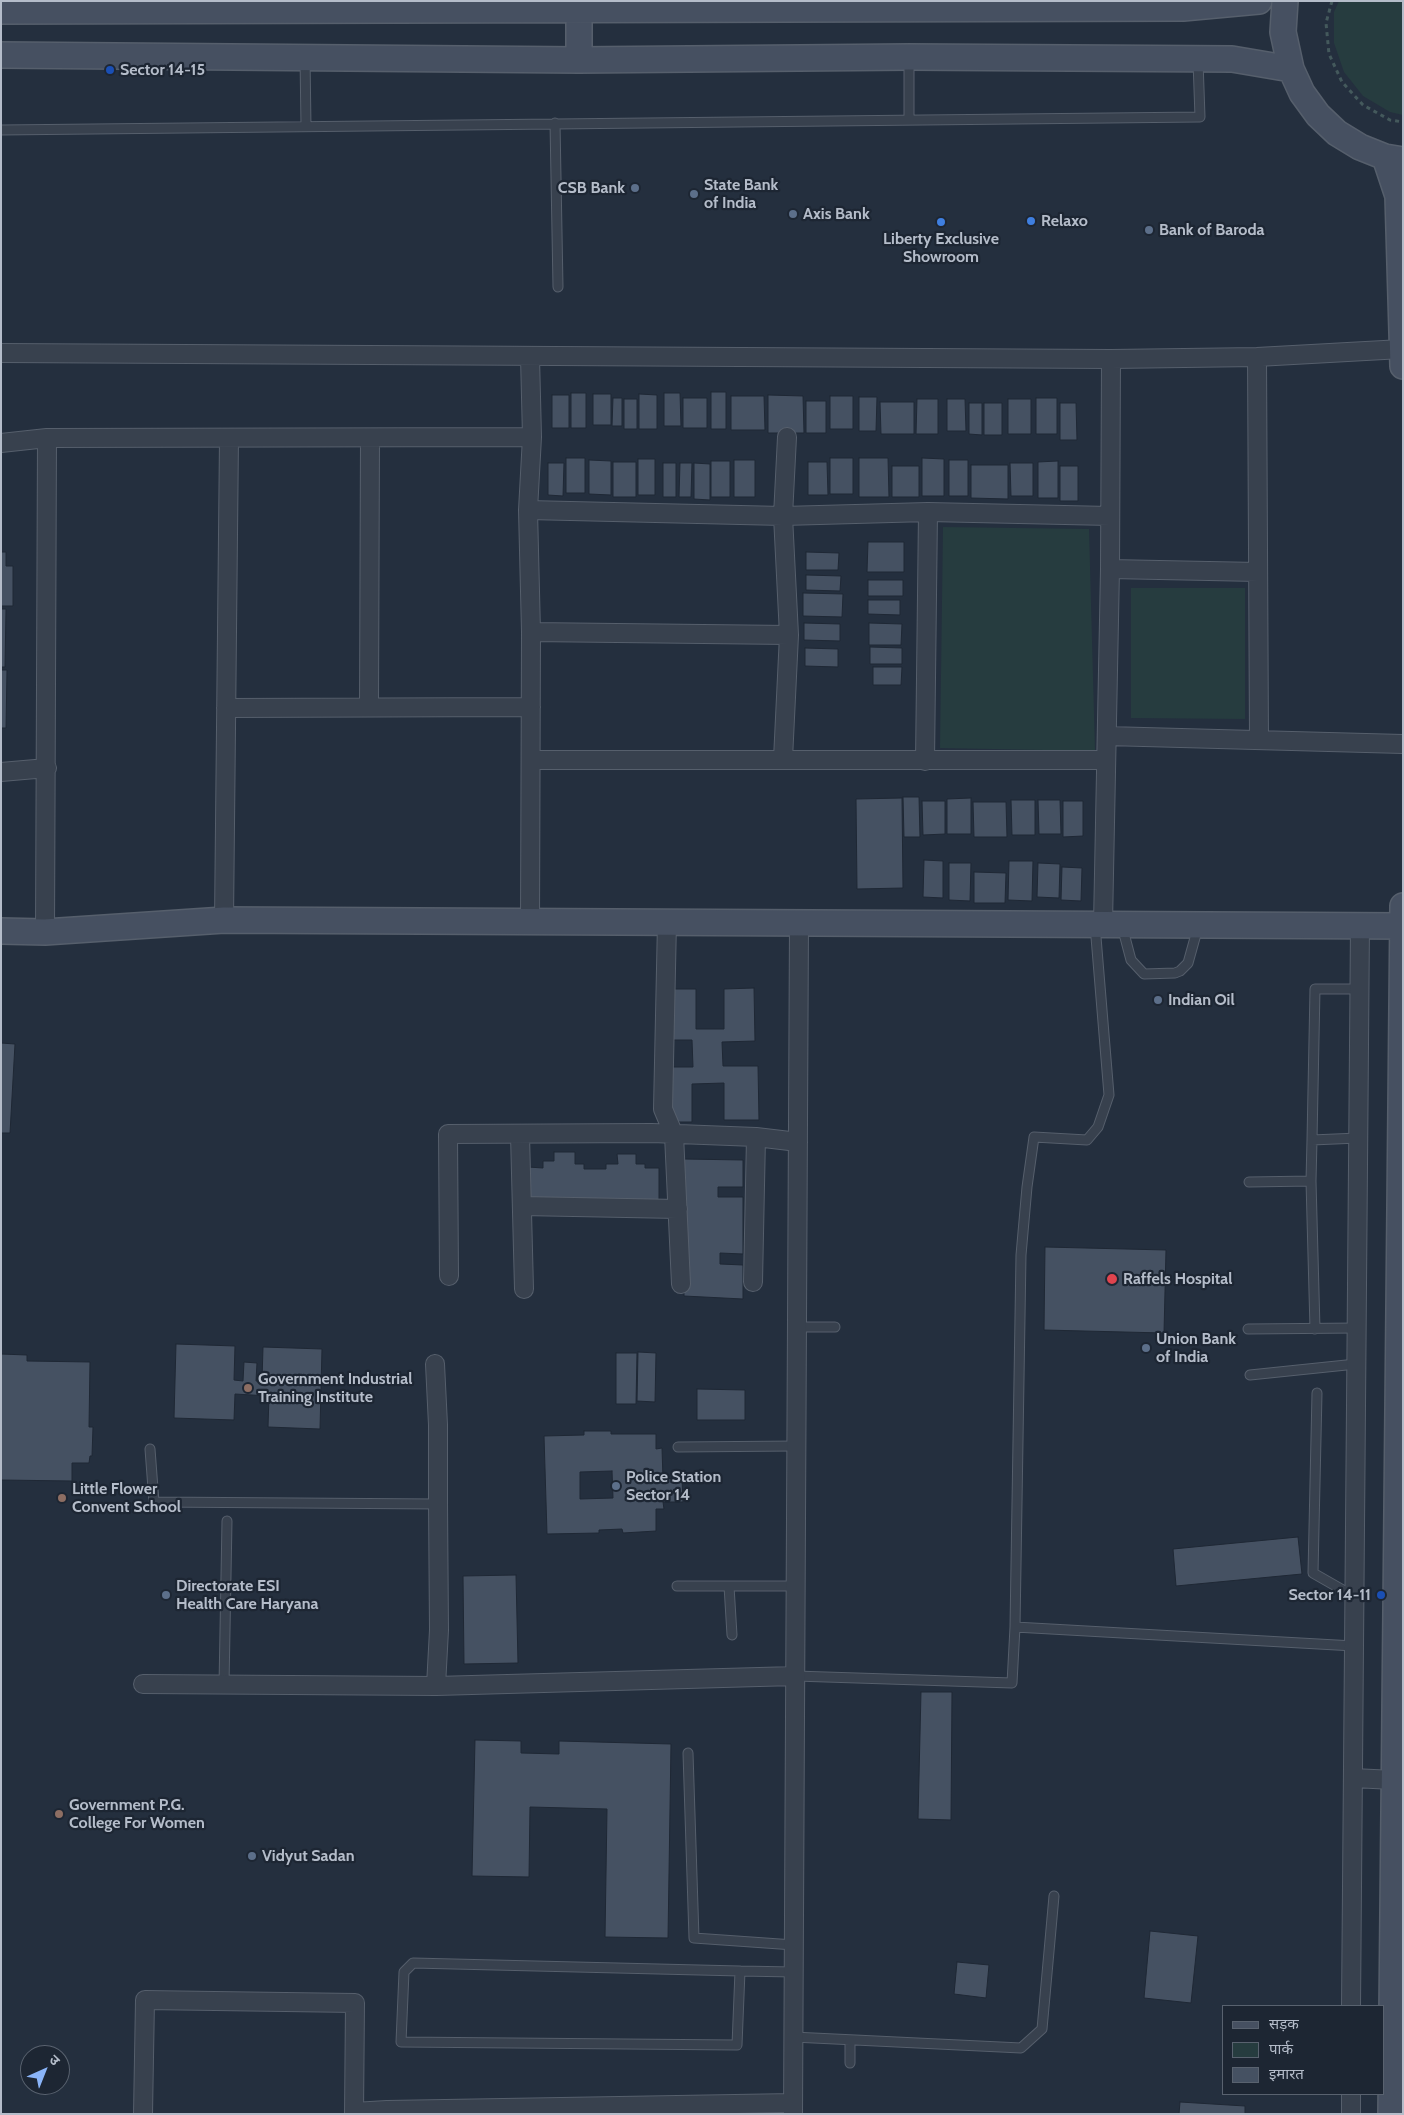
<!DOCTYPE html>
<html>
<head>
<meta charset="utf-8">
<style>
	body { margin:0 }
	#map { position:relative; width:1404px; height:2115px; overflow:hidden; background:#242f3e; font-family:Cabin,"Noto Sans Devanagari",sans-serif }
	canvas { display:block }
	.frame { position:absolute; inset:0; border:2px solid #b4bcc9; pointer-events:none }
	.legend { position:absolute; left:1222px; top:2005px; width:162px; height:90px; box-sizing:border-box; background:#1d2633; border:1px solid #59626f; margin:0; padding:6px 9px; list-style:none; font-size:15px; color:#b4bcc9 }
	.legend li { display:flex; align-items:center; gap:10px; height:25px }
	.legend b { width:25px; border:1px solid #59626f }
	.north { position:absolute; left:20px; top:2045px; width:50px; height:50px; box-sizing:border-box; background:#1d2633; border:1px solid #59626f; border-radius:50%; rotate:44deg; font-size:14px; font-weight:700; line-height:20px; text-align:center; color:#b4bcc9 }
	.north::after { content:''; display:block; margin:auto; width:18px; height:22px; background:#8ab4f8; clip-path:polygon(50% 0,100% 100%,50% 72%,0 100%) }
</style>
</head>
<body>
<div id="map">
<canvas width="1404" height="2115"></canvas>
<div class="frame"></div>
<ul class="legend">
<li><b style="height:6px;background:#465061"></b>सड़क</li>
<li><b style="height:14px;background:#263c3f"></b>पार्क</li>
<li><b style="height:14px;background:#455162"></b>इमारत</li>
</ul>
<div class="north">उ</div>
</div>
<script>
const ctx = document.querySelector('canvas').getContext('2d');
ctx.lineJoin = 'round';
function fill(path, color) { ctx.fillStyle = color; ctx.fill(path, 'evenodd'); }
const shape = rows => new Path2D(rows.map(r => 'M' + r).join(''));
function stroke(path, color, width, dash) { ctx.strokeStyle = color; ctx.lineWidth = width; ctx.lineCap = dash ? 'butt' : 'round'; ctx.setLineDash(dash || []); ctx.stroke(path); }
function drawText(font, color, halo, rows, align = 'center') {
  ctx.font = font + ' Cabin,sans-serif'; ctx.lineWidth = 4.5; ctx.setLineDash([]); ctx.textBaseline = 'middle'; ctx.strokeStyle = halo; ctx.fillStyle = color; for (const [text, x, y, turn = 0] of rows) {
    ctx.save(); ctx.translate(x, y); ctx.rotate((+turn || 0) * Math.PI / 180); ctx.textAlign = isNaN(turn) ? turn : align; if (halo) ctx.strokeText(text, 0, 0); ctx.fillText(text, 0, 0); ctx.restore();
  }
}
fill(shape([
	[1339,1,1403,1,1403,115,1390,112,1363,96,1344,72,1334,43,1334,12],
	[943,527,1089,529,1095,751,940,748],
	[1131,588,1245,588,1245,719,1131,718]
]), '#263c3f');
const building = shape([
	[711,392,726,392,726,429,711,429,711,392],
	[571,393,586,393,586,428,571,428,571,393],
	[664,393,680,393,681,426,664,426,664,393],
	[593,394,611,394,611,425,593,425,593,394],
	[639,394,657,395,657,429,639,429,639,394],
	[552,395,569,395,569,428,552,428,552,395],
	[768,395,803,396,804,433,768,433,768,395],
	[731,396,764,396,765,430,731,430,731,396],
	[830,396,853,396,853,429,830,429,830,396],
	[859,397,877,397,876,431,859,431,859,397],
	[613,398,622,398,622,426,612,426,613,398],
	[683,398,707,398,707,428,683,428,683,398],
	[1036,398,1057,398,1057,434,1036,434,1036,398],
	[624,399,637,399,637,429,624,429,624,399],
	[917,399,938,399,938,434,916,434,917,399],
	[947,399,965,399,966,431,947,431,947,399],
	[1008,399,1031,399,1031,434,1008,434,1008,399],
	[806,401,826,401,826,433,806,433,806,401],
	[880,402,914,402,914,434,881,434,880,402],
	[969,403,982,403,982,435,969,434,969,403],
	[984,403,1002,403,1002,435,984,435,984,403],
	[1060,403,1076,403,1077,440,1060,440,1060,403],
	[566,458,585,458,585,493,566,493,566,458],
	[830,458,853,458,853,494,830,494,830,458],
	[859,458,888,458,889,497,859,497,859,458],
	[922,458,944,459,944,496,922,496,922,458],
	[638,459,655,459,655,495,638,495,638,459],
	[589,460,611,461,611,495,589,494,589,460],
	[734,460,755,460,755,497,734,497,734,460],
	[949,460,968,460,968,496,949,496,949,460],
	[711,461,730,461,730,497,711,497,711,461],
	[1058,461,1058,498,1038,498,1038,462,1058,461],
	[613,462,636,462,636,497,613,497,613,462],
	[808,462,827,462,828,495,808,495,808,462],
	[548,463,564,463,563,496,548,495,548,463],
	[663,463,676,463,676,497,663,497,663,463],
	[680,463,692,463,691,497,679,497,680,463],
	[694,463,710,464,710,500,694,499,694,463],
	[1010,463,1033,463,1033,496,1011,496,1010,463],
	[971,465,1008,465,1008,499,971,498,971,465],
	[892,466,919,466,919,497,892,497,892,466],
	[1060,466,1078,466,1078,501,1060,501,1060,466],
	[868,542,904,542,904,572,867,572,868,542],
	[1,552,6,552,6,566,13,566,13,606,1,606,1,552],
	[806,552,839,553,838,570,806,570,806,552],
	[806,575,841,576,840,591,806,590,806,575],
	[868,580,903,580,903,596,868,596,868,580],
	[803,593,843,594,842,617,803,616,803,593],
	[868,600,900,600,900,615,868,614,868,600],
	[1,609,6,609,5,667,1,667,1,609],
	[804,623,840,624,840,641,804,640,804,623],
	[869,623,902,624,901,645,869,645,869,623],
	[870,647,902,648,902,664,870,664,870,647],
	[805,648,838,649,838,667,805,666,805,648],
	[873,667,902,667,901,685,873,685,873,667],
	[1,670,7,670,6,728,1,728,1,670],
	[903,797,919,797,920,837,904,837,903,797],
	[902,798,903,888,857,889,856,799,902,798],
	[971,798,971,834,947,834,947,799,971,798],
	[1011,800,1035,800,1035,835,1012,835,1011,800],
	[1038,800,1060,800,1061,834,1039,834,1038,800],
	[922,801,945,801,945,834,923,835,922,801],
	[1063,801,1083,801,1083,836,1063,837,1063,801],
	[973,802,1006,802,1007,837,974,837,973,802],
	[924,860,943,861,943,898,923,897,924,860],
	[1009,861,1033,861,1032,901,1008,900,1009,861],
	[949,863,971,863,970,901,949,900,949,863],
	[1038,863,1060,864,1059,898,1037,897,1038,863],
	[1062,867,1082,868,1081,901,1061,900,1062,867],
	[974,872,1006,873,1005,903,974,903,974,872],
	[754,988,755,1041,722,1042,723,1066,758,1066,759,1120,724,1120,724,1083,692,1084,692,1122,663,1122,662,1067,693,1067,692,1040,667,1040,666,989,696,989,696,1029,724,1029,724,989,754,988],
	[1,1043,15,1044,10,1133,1,1133,1,1043],
	[554,1152,575,1152,575,1164,584,1164,584,1169,606,1169,606,1164,618,1164,617,1154,636,1154,636,1164,645,1164,645,1168,659,1168,659,1214,528,1213,528,1167,543,1168,543,1161,554,1161,554,1152],
	[684,1159,743,1160,743,1187,718,1187,718,1197,743,1197,743,1254,720,1253,720,1264,743,1265,743,1299,684,1296,684,1159],
	[1045,1247,1166,1250,1164,1333,1044,1330,1045,1247],
	[176,1344,235,1346,234,1380,243,1381,244,1362,257,1363,256,1381,262,1381,263,1347,322,1349,320,1429,268,1427,269,1396,235,1394,234,1420,174,1418,176,1344],
	[638,1352,656,1353,655,1402,637,1401,638,1352],
	[616,1353,637,1353,636,1404,616,1404,616,1353],
	[1,1354,27,1355,27,1361,90,1362,89,1427,93,1427,92,1456,90,1456,89,1463,72,1463,72,1481,1,1480,1,1354],
	[697,1389,745,1390,745,1420,697,1420,697,1389],
	[584,1431,611,1431,611,1434,656,1434,656,1449,662,1448,663,1479,682,1478,683,1502,663,1502,664,1509,656,1509,656,1531,623,1533,622,1529,599,1530,599,1533,547,1534,544,1436,584,1435,584,1431],
	[612,1471,613,1498,580,1499,580,1472,612,1471],
	[1298,1537,1302,1574,1176,1586,1173,1549,1298,1537],
	[516,1575,518,1663,464,1664,463,1576,516,1575],
	[921,1692,952,1692,951,1820,918,1819,921,1692],
	[475,1740,521,1741,521,1753,559,1754,559,1741,671,1744,668,1938,605,1937,607,1809,530,1807,529,1877,472,1876,475,1740],
	[1150,1931,1198,1936,1191,2003,1144,1998,1150,1931],
	[957,1962,989,1965,986,1998,954,1994,957,1962],
	[1180,2102,1245,2106,1245,2114,1179,2114,1180,2102]
]);
fill(building, '#455162');
stroke(building, '#1f2835', 1);
const lane = shape([
	[305,58,306,126],
	[909,120,909,57],
	[555,123,558,287],
	[1,130,1200,117,1198,61],
	[1095,925,1109,1095,1098,1127,1087,1140,1034,1137,1027,1187,1021,1255,1015,1627,1354,1646],
	[1122,926,1131,960,1144,974,1175,973,1180,971,1188,963,1198,927],
	[1312,1140,1315,989,1359,989],
	[1311,1181,1315,1329],
	[1249,1182,1311,1181,1312,1140,1358,1138],
	[797,1327,835,1327],
	[1248,1329,1357,1328],
	[1250,1375,1356,1364],
	[1317,1393,1313,1573,1355,1597],
	[678,1447,796,1446],
	[150,1449,154,1502,438,1504],
	[677,1586,796,1586],
	[729,1586,732,1635],
	[795,1676,1012,1683,1015,1627],
	[224,1685,227,1521],
	[688,1753,694,1938,794,1945],
	[740,1971,737,2045,401,2042,404,1972,413,1963,740,1971,794,1972],
	[793,2037,1021,2048,1042,2029,1054,1896],
	[850,2063,850,2040]
]);
const street = shape([
	[1,353,1111,359,1257,357,1402,349],
	[530,357,532,437,528,510,531,632,530,922],
	[1257,357,1259,740],
	[1,443,47,438,532,437],
	[528,510,783,516,928,512,1110,516],
	[1110,569,1258,572],
	[531,632,789,635],
	[369,707,370,438],
	[226,708,531,707],
	[1107,736,1403,744],
	[783,759,789,635,783,516,787,437],
	[531,760,1106,760],
	[925,761,928,512],
	[1,772,47,768],
	[224,920,229,438],
	[667,922,663,1109,674,1135,681,1284],
	[1103,924,1110,569,1111,359],
	[45,932,47,438],
	[520,1135,524,1289],
	[522,1206,678,1209],
	[449,1276,448,1134,652,1133,756,1137],
	[753,1282,756,1137,798,1142],
	[435,1364,438,1425,438,1504,439,1630,436,1686,795,1676],
	[143,1684,436,1686],
	[1353,1778,1394,1780],
	[1351,2006,1360,925],
	[354,2112,387,2110,793,2103],
	[143,2114,145,2000,355,2003,354,2114],
	[793,2114,799,923],
	[1351,2114,1351,2094]
]);
const secondary = shape([
	[1285,1,1283,32,1291,69,1302,93,1318,115,1337,133,1360,147,1385,157,1403,160],
	[1,11,1183,8,1259,1],
	[1,55,579,60,909,57,1232,59,1291,69],
	[579,60,579,1],
	[1385,157,1398,196,1403,366],
	[1,931,45,932,224,920,1403,926],
	[1391,2114,1403,906]
]);
stroke(lane, '#565f6c', 11);
stroke(street, '#565f6c', 20);
stroke(secondary, '#565f6c', 28);
stroke(shape([
	[1332,1,1326,23,1329,54,1342,82,1363,105,1390,120,1403,122]
]), '#44595c', 3, [4, 4]);
stroke(lane, '#38414e', 9);
stroke(street, '#38414e', 18);
stroke(secondary, '#465061', 25);
for (const [x, y, r, color] of [
	[110,70,5,"#1a4fb4"],
	[635,188,5,"#5c6f8a"],
	[694,194,5,"#5c6f8a"],
	[793,214,5,"#5c6f8a"],
	[1031,221,5,"#3f7fe0"],
	[941,222,5,"#3f7fe0"],
	[1149,230,5,"#5c6f8a"],
	[1158,1000,5,"#5c6f8a"],
	[1112,1279,6,"#e0444e"],
	[1146,1348,5,"#5c6f8a"],
	[248,1388,5,"#8d6e63"],
	[616,1486,5,"#5c6f8a"],
	[62,1498,5,"#8d6e63"],
	[166,1595,5,"#5c6f8a"],
	[1381,1595,5,"#1a4fb4"],
	[59,1814,5,"#8d6e63"],
	[252,1856,5,"#5c6f8a"]
]) { const dot = new Path2D(); dot.arc(x, y, r, 0, 2 * Math.PI); ctx.fillStyle = color; ctx.fill(dot); stroke(dot, '#1d2633', 2); }
drawText('bold 16px', '#b4bcc9', '#1d2633', [
	["Sector 14-15",120,70],
	["State Bank",704,185],
	["of India",704,203],
	["CSB Bank",625,188,"right"],
	["Axis Bank",803,214],
	["Relaxo",1041,221],
	["Bank of Baroda",1159,230],
	["Liberty Exclusive",941,239,"center"],
	["Showroom",941,257,"center"],
	["Indian Oil",1168,1000],
	["Raffels Hospital",1123,1279],
	["Union Bank",1156,1339],
	["of India",1156,1357],
	["Government Industrial",258,1379],
	["Training Institute",258,1397],
	["Police Station",626,1477],
	["Sector 14",626,1495],
	["Little Flower",72,1489],
	["Convent School",72,1507],
	["Directorate ESI",176,1586],
	["Health Care Haryana",176,1604],
	["Sector 14-11",1371,1595,"right"],
	["Government P.G.",69,1805],
	["College For Women",69,1823],
	["Vidyut Sadan",262,1856]
], 'left');
</script>
</body>
</html>
